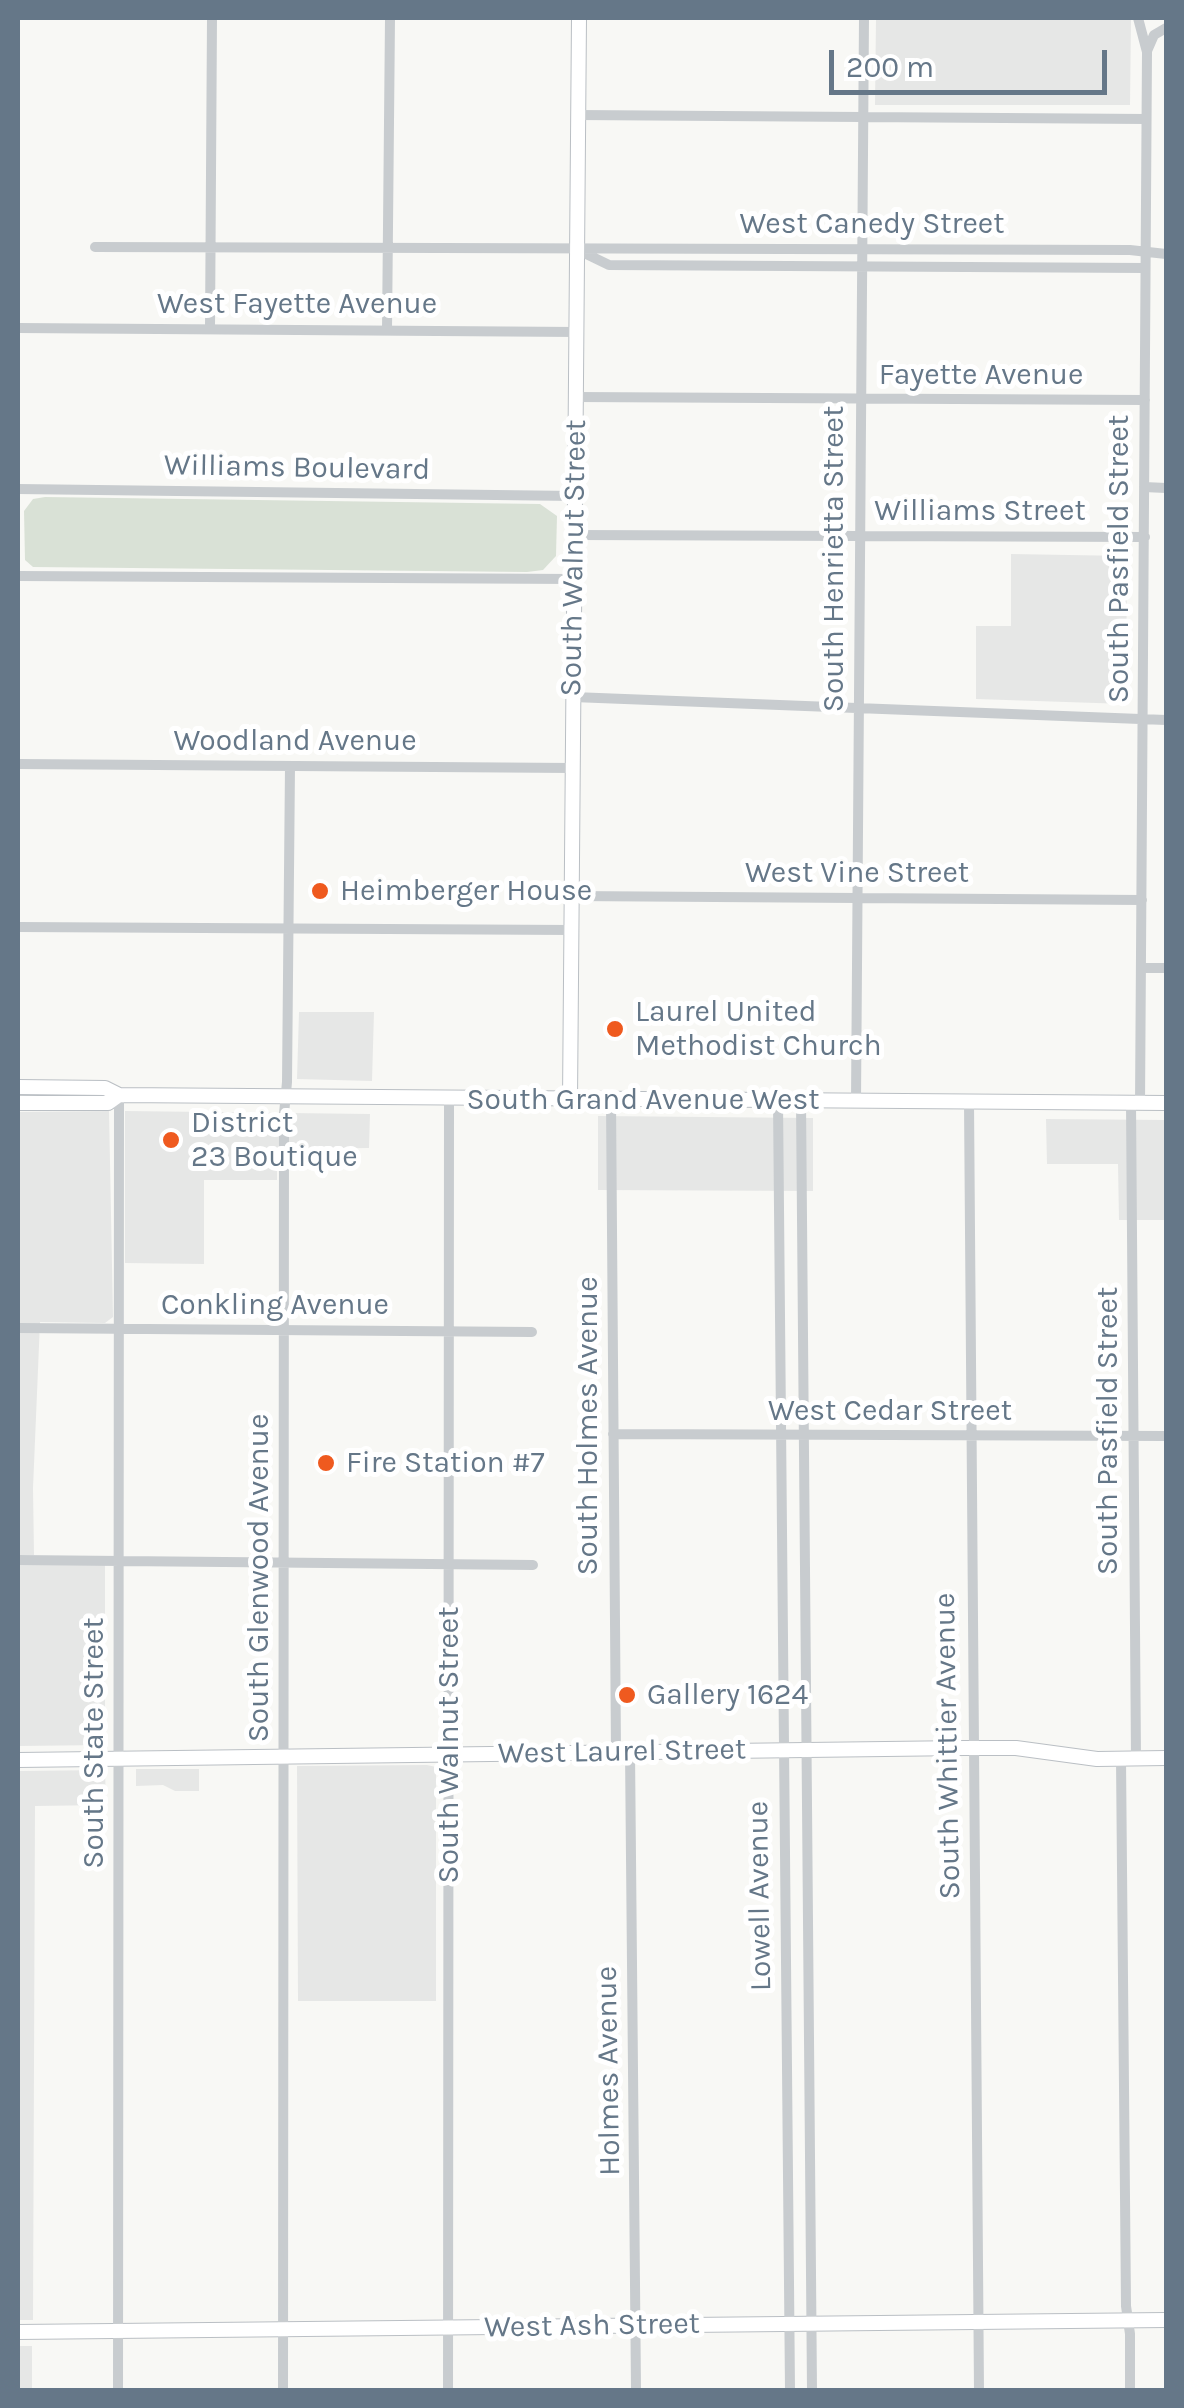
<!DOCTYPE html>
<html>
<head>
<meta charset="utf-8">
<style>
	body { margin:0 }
	#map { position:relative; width:1184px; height:2408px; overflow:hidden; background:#f8f8f5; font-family:Karla,sans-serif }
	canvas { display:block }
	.frame { position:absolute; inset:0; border:20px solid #657788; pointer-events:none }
	.scale { position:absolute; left:829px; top:50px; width:278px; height:45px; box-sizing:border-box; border:5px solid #657788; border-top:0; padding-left:12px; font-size:30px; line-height:35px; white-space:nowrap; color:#657788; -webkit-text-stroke:8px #fff; paint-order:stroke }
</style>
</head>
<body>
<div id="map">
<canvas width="1184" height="2408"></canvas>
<div class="frame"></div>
<div class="scale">200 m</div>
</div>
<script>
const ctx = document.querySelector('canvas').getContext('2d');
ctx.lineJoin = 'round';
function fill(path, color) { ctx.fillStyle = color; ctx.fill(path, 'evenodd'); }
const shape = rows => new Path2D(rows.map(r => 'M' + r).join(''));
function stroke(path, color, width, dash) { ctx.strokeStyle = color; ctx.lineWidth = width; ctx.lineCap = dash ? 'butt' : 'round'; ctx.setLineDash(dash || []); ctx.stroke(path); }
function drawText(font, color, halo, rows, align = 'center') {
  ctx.font = font + ' Karla,sans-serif'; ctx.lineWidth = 10; ctx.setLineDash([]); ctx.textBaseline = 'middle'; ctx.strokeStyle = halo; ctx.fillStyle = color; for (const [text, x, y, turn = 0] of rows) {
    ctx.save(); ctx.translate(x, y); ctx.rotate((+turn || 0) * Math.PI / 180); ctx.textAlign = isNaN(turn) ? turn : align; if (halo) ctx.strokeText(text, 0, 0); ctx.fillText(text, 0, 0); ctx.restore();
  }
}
fill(shape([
	[876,18,1131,18,1130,105,875,105],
	[1011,554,1127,556,1126,704,976,699,976,626,1011,626],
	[299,1012,374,1012,372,1081,297,1079],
	[109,1111,113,1317,105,1323,40,1322,33,1488,34,1555,18,1555,18,1112],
	[125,1111,370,1114,369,1148,277,1149,277,1180,204,1180,204,1264,125,1263],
	[598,1116,813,1118,813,1191,598,1190],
	[1046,1119,1166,1120,1166,1220,1119,1220,1118,1164,1047,1164],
	[18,1564,105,1565,105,1745,18,1746],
	[427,1765,436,1767,436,2001,298,2001,297,1766],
	[136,1769,199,1769,199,1791,175,1791,163,1785,136,1786],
	[105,1770,106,1805,35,1806,33,2320,18,2320,18,1771],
	[18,2346,32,2346,32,2390,18,2390]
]), '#e6e7e6');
fill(shape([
	[45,497,540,504,557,516,556,556,543,570,527,572,33,567,25,560,24,511,33,499]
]), '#d9e1d6');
const secondary = shape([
	[18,1087,105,1088,119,1095,1166,1103],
	[570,1099,579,18],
	[18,1103,108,1103,119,1095],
	[18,1760,964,1748,1016,1748,1097,1759,1166,1758],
	[18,2332,1166,2320]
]);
stroke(secondary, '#babfc4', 16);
stroke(shape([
	[1138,18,1147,52,1140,1103],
	[1147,51,1154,35,1166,28],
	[577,115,1146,119],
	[95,247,1130,250,1166,254],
	[578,250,609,265,1145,268],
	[18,328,577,332],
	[210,328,212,18],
	[387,330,390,18],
	[576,397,1145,400],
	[1144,487,1166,488],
	[18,489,575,496],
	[575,535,1145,537],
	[18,576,574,579],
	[573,697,1166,720],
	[18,764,572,768],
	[572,896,1142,900],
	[18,927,572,930],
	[1142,968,1166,968],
	[611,1100,616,1752],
	[778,1101,790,2390],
	[801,1101,812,2390],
	[856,1101,864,18],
	[969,1102,979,2390],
	[1131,1103,1136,1759],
	[18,1328,532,1332],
	[613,1434,1166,1436],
	[18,1560,533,1565],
	[630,1751,636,2390],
	[1121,1759,1126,2306,1130,2334,1130,2390],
	[118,2390,119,1095],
	[283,2390,284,1114,287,1082,290,766],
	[448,2390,449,1099]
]), '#c8cccf', 10);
stroke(secondary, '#fff', 14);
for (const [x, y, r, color] of [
	[320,891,10,"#ef5a1f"],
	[615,1029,10,"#ef5a1f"],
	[171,1140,10,"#ef5a1f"],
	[326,1463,10,"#ef5a1f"],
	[627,1695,10,"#ef5a1f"]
]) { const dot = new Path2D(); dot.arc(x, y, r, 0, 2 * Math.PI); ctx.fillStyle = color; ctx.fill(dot); stroke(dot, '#fff', 4); }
drawText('30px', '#657788', '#fff', [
	["West Canedy Street",872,224],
	["West Fayette Avenue",297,304],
	["Fayette Avenue",981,375],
	["Williams Boulevard",297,468,1],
	["Williams Street",980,511],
	["South Walnut Street",574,558,-89],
	["South Henrietta Street",834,559,-90],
	["South Pasfield Street",1119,559,-90],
	["Woodland Avenue",295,741],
	["West Vine Street",857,873],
	["South Grand Avenue West",643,1100],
	["Conkling Avenue",275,1305],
	["West Cedar Street",890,1411],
	["South Holmes Avenue",588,1426,-90],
	["South Pasfield Street",1108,1431,-90],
	["South Glenwood Avenue",259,1578,-90],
	["South State Street",94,1743,-90],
	["South Walnut Street",449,1745,-90],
	["South Whittier Avenue",948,1746,-91],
	["West Laurel Street",622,1752,-1],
	["Lowell Avenue",760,1896,-91],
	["Holmes Avenue",609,2071,-91],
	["West Ash Street",592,2326,-1]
]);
drawText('30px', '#657788', '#fff', [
	["Heimberger House",340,891],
	["Laurel United",635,1012],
	["Methodist Church",635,1046],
	["District",191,1123],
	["23 Boutique",191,1157],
	["Fire Station #7",346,1463],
	["Gallery 1624",647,1695]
], 'left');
</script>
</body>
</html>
